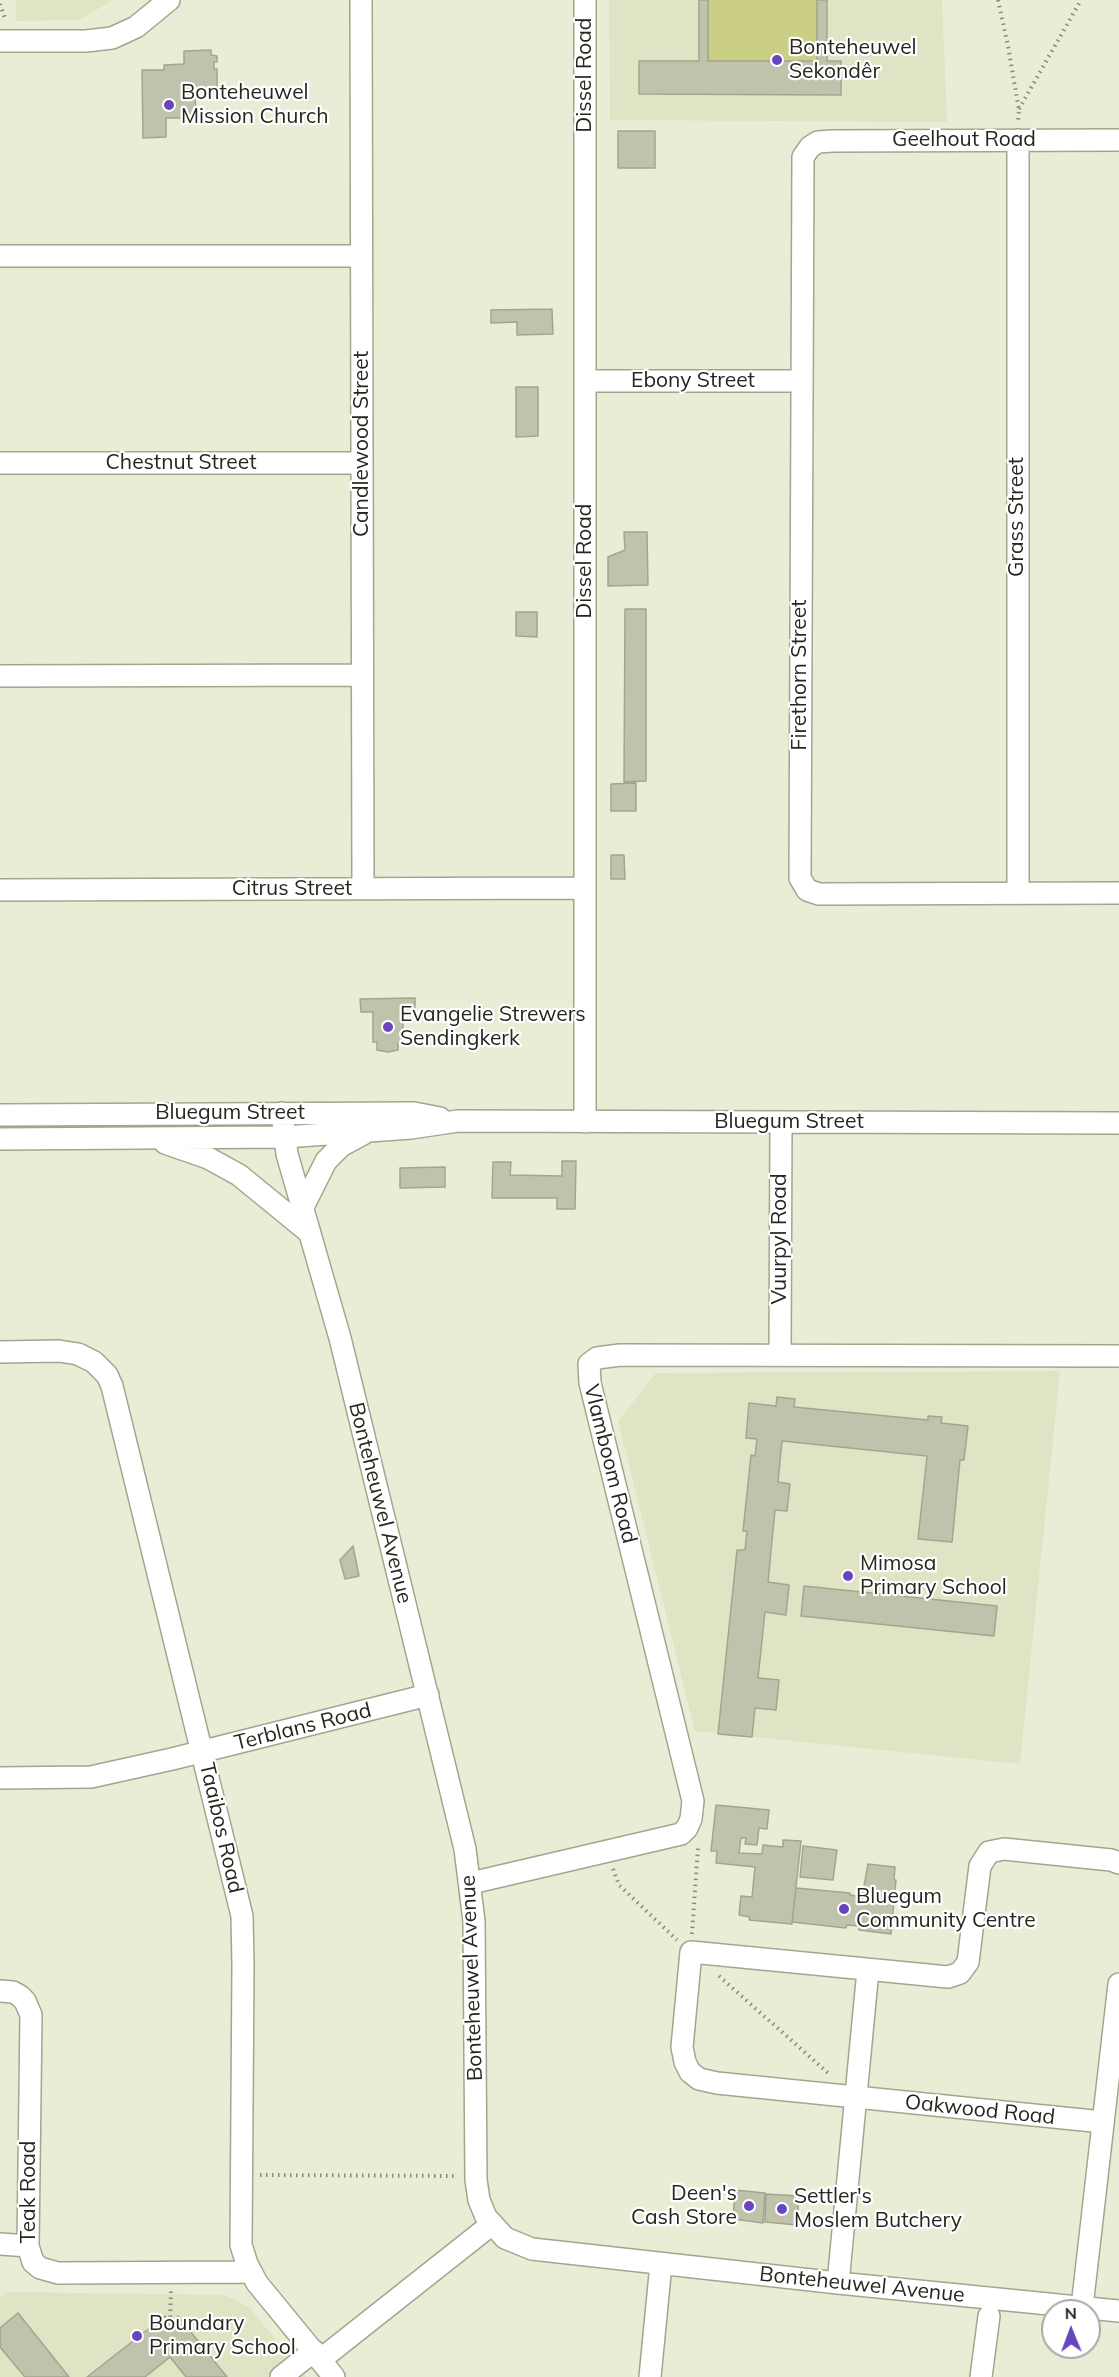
<!DOCTYPE html>
<html>
<head>
<meta charset="utf-8">
<style>
	body { margin:0 }
	#map { position:relative; width:1119px; height:2377px; overflow:hidden; background:#eaedd5; font-family:Mulish,sans-serif }
	canvas { display:block }
	.north { position:absolute; left:1041px; top:2299px; width:60px; height:60px; box-sizing:border-box; background:#fff; border:2px solid #a8a8a5; border-radius:50%; rotate:359deg; font-size:16px; font-weight:700; line-height:24px; text-align:center; color:#26261e }
	.north::after { content:''; display:block; margin:auto; width:21px; height:27px; background:#6845be; clip-path:polygon(50% 0,100% 100%,50% 72%,0 100%) }
</style>
</head>
<body>
<div id="map">
<canvas width="1119" height="2377"></canvas>
<div class="north">N</div>
</div>
<script>
const ctx = document.querySelector('canvas').getContext('2d');
ctx.lineJoin = 'round';
function fill(path, color) { ctx.fillStyle = color; ctx.fill(path, 'evenodd'); }
const shape = rows => new Path2D(rows.map(r => 'M' + r).join(''));
function stroke(path, color, width, dash) { ctx.strokeStyle = color; ctx.lineWidth = width; ctx.lineCap = dash ? 'butt' : 'round'; ctx.setLineDash(dash || []); ctx.stroke(path); }
function drawText(font, color, halo, rows, align = 'center') {
  ctx.font = font + ' Mulish,sans-serif'; ctx.lineWidth = 4.5; ctx.setLineDash([]); ctx.textBaseline = 'middle'; ctx.strokeStyle = halo; ctx.fillStyle = color; for (const [text, x, y, turn = 0] of rows) {
    ctx.save(); ctx.translate(x, y); ctx.rotate((+turn || 0) * Math.PI / 180); ctx.textAlign = isNaN(turn) ? turn : align; if (halo) ctx.strokeText(text, 0, 0); ctx.fillText(text, 0, 0); ctx.restore();
  }
}
fill(shape([
	[16,0,113,0,79,20,16,21],
	[609,0,942,0,947,122,610,120],
	[1060,1371,1020,1764,695,1731,618,1421,656,1373],
	[7,2292,225,2295,249,2307,306,2377,0,2377,0,2298]
]), '#e0e3c4');
fill(shape([
	[708,0,817,0,817,61,708,61]
]), '#cacf85');
const building = shape([
	[699,0,708,0,708,61,817,61,817,0,827,0,827,61,841,61,841,95,639,94,639,61,699,61,699,0],
	[211,50,211,55,217,56,217,62,214,62,214,69,217,69,217,91,195,91,196,118,166,118,166,137,143,138,142,70,164,70,164,65,184,64,184,51,211,50],
	[618,131,655,131,655,168,618,168,618,131],
	[552,309,553,334,517,335,517,322,491,323,491,310,552,309],
	[516,387,538,387,538,436,516,437,516,387],
	[624,532,647,532,648,585,608,586,608,557,625,550,624,532],
	[625,609,646,609,646,781,624,782,625,609],
	[516,612,537,612,537,637,516,636,516,612],
	[636,783,636,811,611,811,611,784,636,783],
	[611,855,624,855,625,879,611,879,611,855],
	[415,998,415,1012,403,1012,403,1043,398,1043,398,1050,388,1052,377,1050,377,1042,373,1042,373,1012,361,1012,360,999,415,998],
	[562,1161,576,1161,575,1209,557,1209,557,1198,492,1198,493,1162,511,1162,510,1175,562,1176,562,1161],
	[445,1167,445,1187,400,1188,400,1168,445,1167],
	[777,1397,795,1399,794,1407,928,1420,928,1416,942,1417,941,1423,968,1426,964,1460,960,1460,952,1542,918,1539,927,1456,782,1441,778,1482,790,1484,787,1511,775,1510,768,1582,789,1585,786,1615,765,1612,758,1678,779,1680,776,1710,755,1708,752,1737,718,1734,737,1550,745,1550,747,1531,743,1531,751,1455,755,1456,757,1439,746,1438,749,1403,776,1406,777,1397],
	[353,1546,359,1576,345,1579,340,1560,353,1546],
	[804,1586,997,1606,994,1636,801,1616,804,1586],
	[716,1805,769,1810,767,1829,759,1828,757,1845,745,1844,746,1838,741,1838,739,1853,762,1854,763,1845,783,1847,783,1840,801,1841,792,1924,749,1920,750,1917,739,1915,741,1896,752,1897,755,1867,716,1863,717,1851,711,1851,716,1805],
	[803,1846,837,1850,833,1880,800,1877,803,1846],
	[868,1864,895,1867,894,1880,896,1880,891,1934,859,1930,859,1926,847,1925,846,1928,792,1922,796,1888,850,1893,850,1895,862,1897,868,1864],
	[735,2190,765,2193,763,2223,733,2219,735,2190],
	[766,2194,799,2196,797,2225,765,2222,766,2194],
	[18,2313,69,2377,25,2377,0,2347,0,2328,18,2313],
	[165,2316,170,2323,178,2316,227,2377,186,2377,170,2357,145,2377,87,2377,165,2316]
]);
fill(building, '#c0c3ac');
stroke(building, '#a3a58f', 1.5);
const minor = shape([
	[361,0,363,888],
	[0,41,86,41,112,38,136,27,169,0],
	[1018,140,1018,893],
	[1119,140,832,141,818,142,810,147,803,157,800,878,807,890,819,894,1119,893],
	[0,256,361,256],
	[585,381,800,381],
	[0,463,362,463],
	[0,676,361,675],
	[0,890,585,888],
	[282,1113,287,1154,340,1338,465,1849,474,1921,476,2180,479,2200,486,2217,505,2238,532,2249,838,2283,1119,2311],
	[0,1115,414,1113,440,1118],
	[585,1122,585,0],
	[0,1139,285,1137,411,1128,458,1121,1119,1123],
	[165,1143,208,1158,239,1175,310,1233],
	[303,1207,326,1161,341,1146,363,1134],
	[0,1352,59,1351,78,1354,94,1362,107,1375,112,1386,242,1916,243,1965,241,2245,247,2264,257,2283,334,2377],
	[780,1355,781,1122],
	[0,1778,91,1777,172,1759,428,1695],
	[471,1883,681,1834,687,1828,691,1819,693,1801,590,1383,589,1364,597,1358,620,1355,1119,1356],
	[0,1991,13,1992,20,1996,25,2001,31,2015,28,2246,33,2262,40,2268,58,2273,251,2272],
	[1103,2122,717,2083,699,2079,690,2072,685,2062,682,2047,691,1952,948,1977,960,1973,968,1962,980,1866,989,1852,1004,1849,1111,1860,1119,1863],
	[0,2244,28,2246],
	[838,2283,868,1970],
	[1082,2307,1119,1984],
	[320,2360,492,2224],
	[281,2377,314,2351],
	[650,2377,661,2264],
	[981,2377,989,2316]
]);
stroke(minor, '#a3a58f', 24);
stroke(shape([
	[998,0,1008,46,1019,110,1018,121],
	[0,4,6,21],
	[1019,109,1081,0],
	[613,1869,619,1885,677,1940],
	[692,1934,698,1848,696,1847],
	[719,1976,828,2073],
	[260,2175,457,2176],
	[170,2323,171,2290]
]), '#888a7a', 4, [1.5, 4.5]);
stroke(minor, '#fff', 21);
for (const [x, y, r, color] of [
	[777,60,6,"#6845be"],
	[169,105,6,"#6845be"],
	[388,1027,6,"#6845be"],
	[848,1576,6,"#6845be"],
	[844,1909,6,"#6845be"],
	[749,2206,6,"#6845be"],
	[782,2209,6,"#6845be"],
	[137,2336,6,"#6845be"]
]) { const dot = new Path2D(); dot.arc(x, y, r, 0, 2 * Math.PI); ctx.fillStyle = color; ctx.fill(dot); stroke(dot, '#fff', 2); }
drawText('21px', '#26261e', '#fff', [
	["Bonteheuwel",789,48],
	["Sekondêr",789,72],
	["Bonteheuwel",181,93],
	["Mission Church",181,117],
	["Evangelie Strewers",400,1015],
	["Sendingkerk",400,1039],
	["Mimosa",860,1564],
	["Primary School",860,1588],
	["Bluegum",856,1897],
	["Community Centre",856,1921],
	["Deen's",737,2194,"right"],
	["Cash Store",737,2218,"right"],
	["Settler's",794,2197],
	["Moslem Butchery",794,2221],
	["Boundary",149,2324],
	["Primary School",149,2348]
], 'left');
drawText('21px', '#26261e', '#fff', [
	["Dissel Road",585,75,-90],
	["Geelhout Road",964,140],
	["Ebony Street",693,381],
	["Candlewood Street",362,444,-90],
	["Chestnut Street",181,463],
	["Grass Street",1017,517,-90],
	["Dissel Road",585,561,-90],
	["Firethorn Street",800,675,-90],
	["Citrus Street",292,889],
	["Bluegum Street",230,1113],
	["Bluegum Street",789,1122],
	["Vuurpyl Road",780,1239,-90],
	["Vlamboom Road",610,1464,76],
	["Bonteheuwel Avenue",380,1503,76],
	["Terblans Road",303,1727,-14],
	["Taaibos Road",221,1828,77],
	["Bonteheuwel Avenue",472,1978,-92],
	["Oakwood Road",980,2110,6],
	["Teak Road",29,2192,-90],
	["Bonteheuwel Avenue",862,2285,6]
]);
</script>
</body>
</html>
